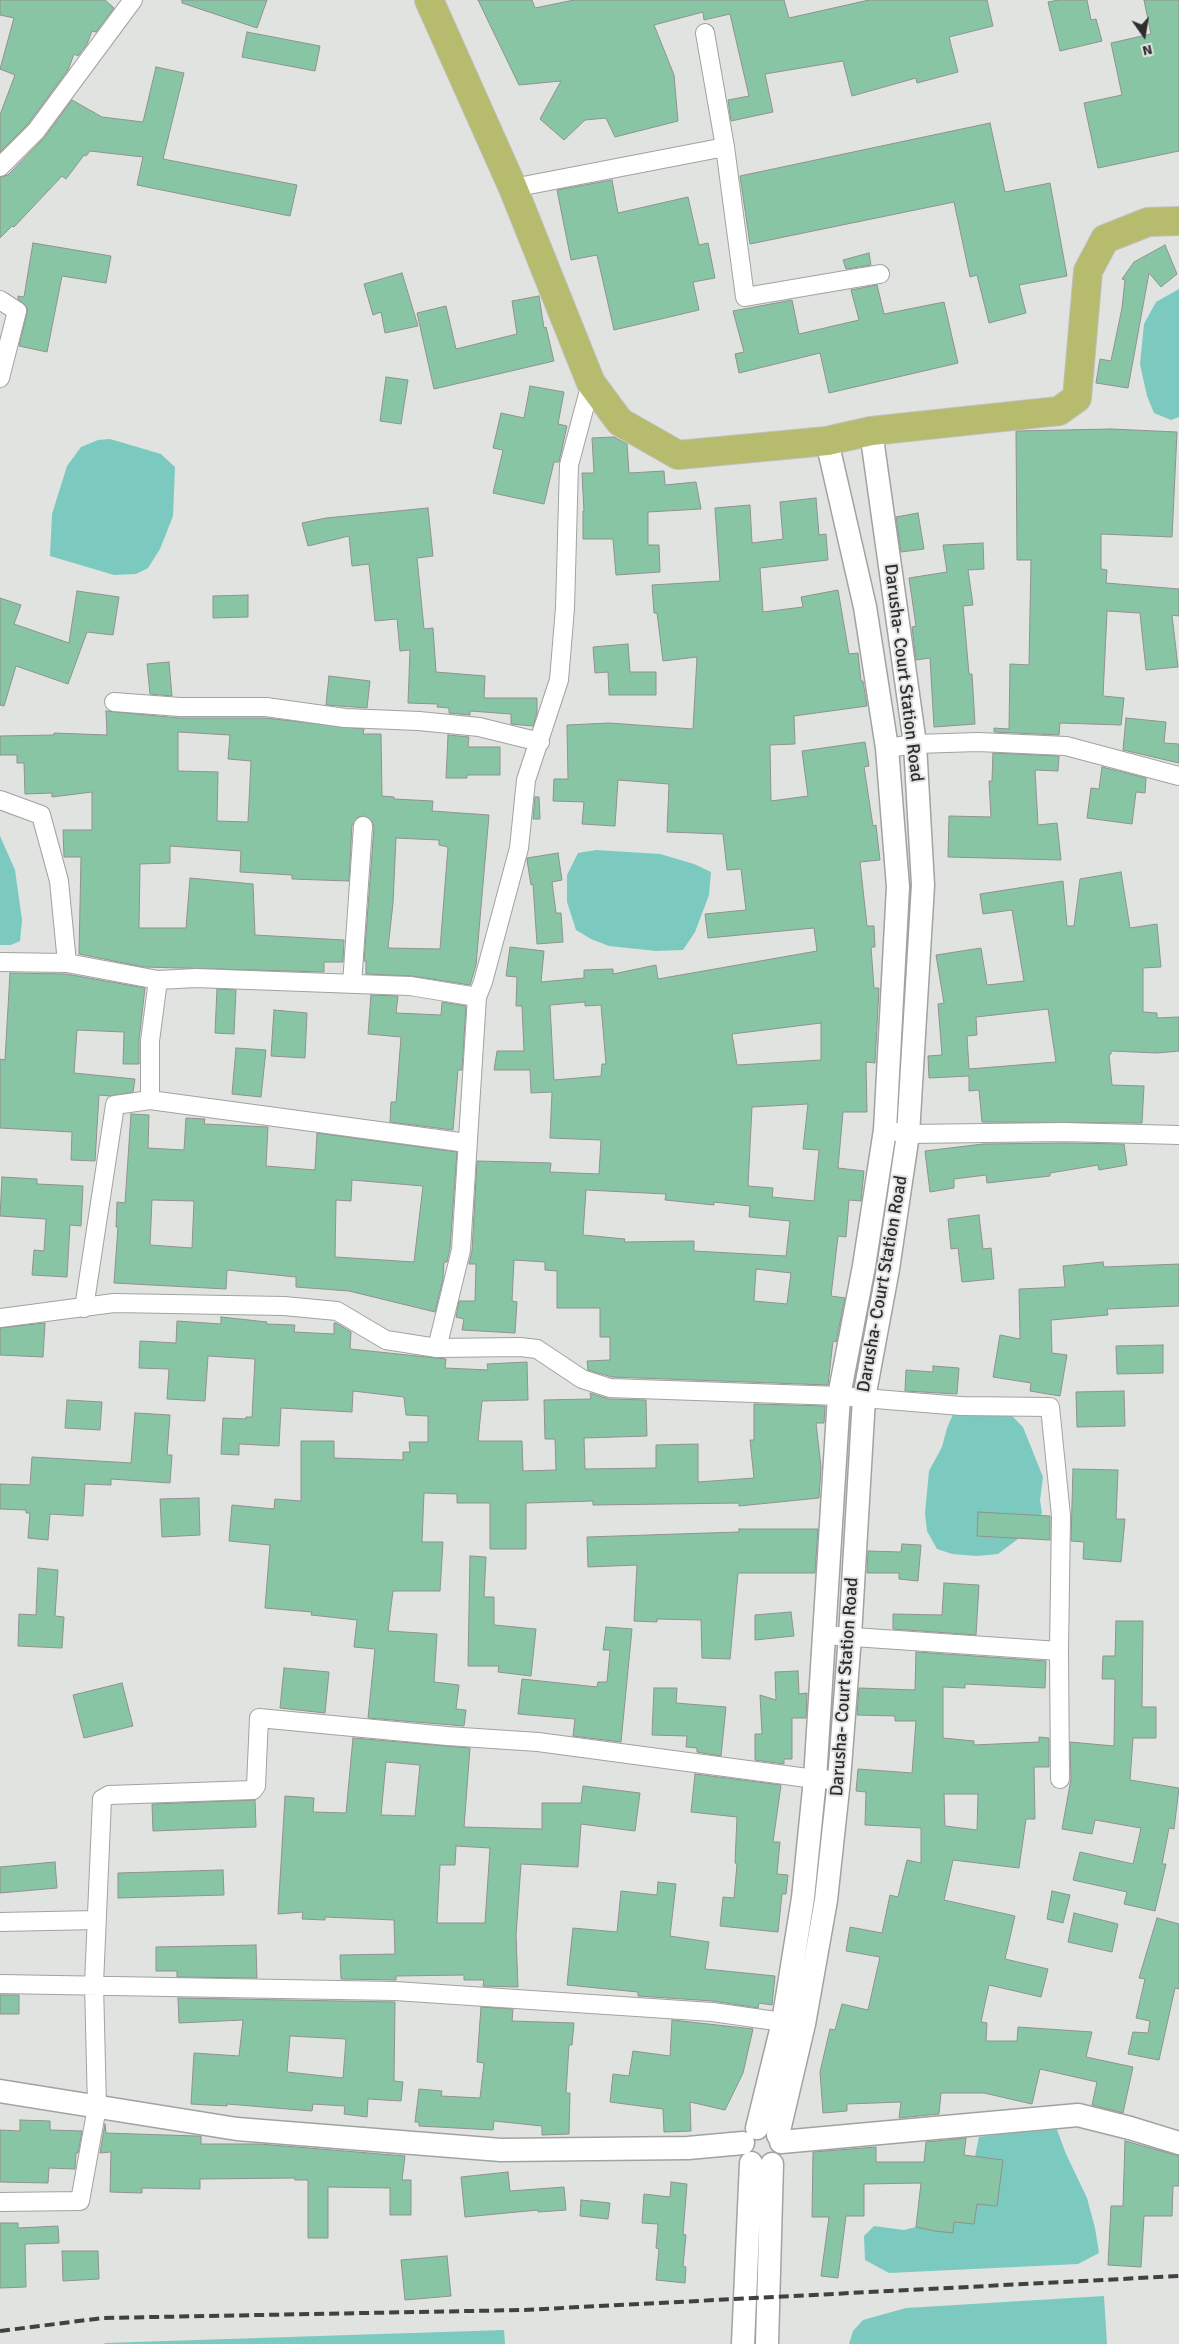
<!DOCTYPE html>
<html>
<head>
<meta charset="utf-8">
<style>
	body { margin:0 }
	#map { position:relative; width:1179px; height:2344px; overflow:hidden; background:#e0e3e0; font-family:Signika,sans-serif }
	canvas { display:block }
	.north { position:absolute; left:1119px; top:10px; width:50px; height:50px; -webkit-text-stroke:4px #e0e3e0; paint-order:stroke; rotate:167deg; font-size:14px; font-weight:700; line-height:20px; text-align:center; color:#2c2d2c }
	.north::after { content:''; display:block; margin:auto; width:18px; height:22px; background:#2c2d2c; clip-path:polygon(50% 0,100% 100%,50% 72%,0 100%) }
</style>
</head>
<body>
<div id="map">
<canvas width="1179" height="2344"></canvas>
<div class="north">N</div>
</div>
<script>
const ctx = document.querySelector('canvas').getContext('2d');
ctx.lineJoin = 'round';
function fill(path, color) { ctx.fillStyle = color; ctx.fill(path, 'evenodd'); }
const shape = rows => new Path2D(rows.map(r => 'M' + r).join(''));
function stroke(path, color, width, dash) { ctx.strokeStyle = color; ctx.lineWidth = width; ctx.lineCap = dash ? 'butt' : 'round'; ctx.setLineDash(dash || []); ctx.stroke(path); }
function drawText(font, color, halo, rows, align = 'center') {
  ctx.font = font + ' Signika,sans-serif'; ctx.lineWidth = 4; ctx.setLineDash([]); ctx.textBaseline = 'middle'; ctx.strokeStyle = halo; ctx.fillStyle = color; for (const [text, x, y, turn = 0] of rows) {
    ctx.save(); ctx.translate(x, y); ctx.rotate((+turn || 0) * Math.PI / 180); ctx.textAlign = isNaN(turn) ? turn : align; if (halo) ctx.strokeText(text, 0, 0); ctx.fillText(text, 0, 0); ctx.restore();
  }
}
fill(shape([
	[1179,289,1179,417,1171,420,1154,413,1147,396,1140,364,1144,324,1156,302],
	[110,439,161,454,175,467,173,516,160,549,148,568,136,574,114,575,50,556,52,514,67,466,81,447,98,440],
	[0,836,15,870,22,920,20,941,11,945,0,945],
	[596,850,660,854,694,864,711,872,709,895,695,932,683,950,656,951,609,946,591,939,576,930,567,902,567,875,578,853],
	[954,1412,1008,1412,1023,1427,1043,1477,1040,1500,1042,1513,1035,1526,998,1554,977,1556,952,1554,937,1549,927,1531,925,1513,929,1471,942,1447,947,1428],
	[1056,2127,1066,2154,1087,2198,1095,2228,1099,2253,1078,2264,889,2273,865,2260,864,2236,874,2226,904,2230,963,2215,979,2137],
	[1104,2296,1107,2344,849,2344,853,2331,863,2320,906,2308],
	[504,2330,505,2344,104,2344,105,2343]
]), '#7cc9c0');
const building = shape([
	[0,0,105,0,114,8,96,32,92,31,87,44,78,56,74,54,68,70,28,124,0,152,0,115,15,75,0,69,14,18,0,15,0,0],
	[182,0,267,0,257,28,182,3,182,0],
	[478,0,532,0,535,8,574,0,784,0,789,18,869,0,987,0,993,26,949,37,958,72,917,83,916,78,852,96,843,61,765,74,773,112,731,121,728,100,749,96,730,14,704,20,703,12,654,25,674,75,678,121,615,137,606,118,585,120,564,140,540,119,561,81,519,85,478,0],
	[1059,0,1087,0,1091,20,1096,19,1102,41,1060,51,1048,2,1059,0],
	[1144,0,1179,0,1179,151,1098,168,1084,103,1122,95,1111,43,1151,34,1144,0],
	[247,32,320,46,315,71,242,57,247,32],
	[156,67,184,73,163,159,297,185,290,216,137,185,143,157,90,151,86,156,84,155,66,179,62,176,14,227,12,226,0,238,0,177,8,175,44,138,72,100,102,117,143,122,156,67],
	[990,123,1005,192,1050,183,1067,276,1019,285,1026,313,989,323,977,275,970,277,954,202,750,244,740,176,990,123],
	[612,180,618,213,688,197,699,245,708,243,715,278,693,282,699,310,614,330,597,255,571,260,557,190,612,180],
	[33,243,111,256,106,283,62,276,47,352,19,346,27,313,27,307,18,299,18,296,24,297,33,243],
	[1165,245,1177,274,1161,287,1149,273,1128,388,1096,383,1100,359,1111,361,1122,308,1125,280,1122,279,1134,262,1165,245],
	[869,253,871,265,846,269,843,260,869,253],
	[402,273,418,326,385,333,381,312,373,315,364,284,402,273],
	[877,285,884,314,944,302,958,363,829,393,820,353,739,373,735,354,744,352,733,311,792,300,799,334,859,320,851,290,877,285],
	[539,296,544,328,546,327,554,361,434,389,417,313,446,306,456,349,517,334,512,301,539,296],
	[386,377,408,380,401,424,380,421,386,377],
	[530,386,564,392,558,424,567,426,559,462,554,462,544,504,493,493,503,450,493,448,501,413,524,418,530,386],
	[1111,429,1177,432,1172,537,1101,534,1101,569,1107,570,1106,583,1179,589,1179,616,1172,615,1178,667,1146,670,1140,613,1107,611,1103,696,1124,698,1121,725,1060,723,1059,735,994,732,994,728,1009,729,1010,664,1029,665,1031,560,1017,560,1016,431,1111,429],
	[614,437,627,444,629,473,664,471,665,485,696,482,701,509,648,512,648,545,659,545,660,572,616,575,613,539,583,539,583,511,584,511,582,473,594,473,592,438,614,437],
	[816,498,819,535,826,534,828,560,760,568,763,612,803,607,801,597,838,590,849,654,858,653,861,681,863,681,867,706,794,716,795,744,770,745,771,801,808,796,802,751,865,742,869,766,864,767,873,826,876,825,880,860,860,862,867,926,874,926,875,947,871,947,874,988,879,988,875,1063,866,1062,867,1112,843,1112,838,1168,864,1171,861,1201,849,1200,846,1237,838,1236,831,1296,845,1298,836,1342,833,1341,828,1385,612,1377,588,1370,587,1361,610,1360,610,1337,600,1337,600,1308,557,1308,557,1271,545,1270,545,1262,514,1260,512,1301,517,1302,515,1333,462,1330,464,1319,456,1317,459,1301,475,1301,476,1264,469,1264,472,1251,477,1161,551,1163,550,1172,599,1174,601,1140,550,1138,552,1092,531,1093,530,1070,494,1070,497,1051,524,1051,522,1006,516,1006,517,977,506,976,510,947,544,951,541,982,584,978,584,970,613,969,613,974,656,965,658,979,817,951,814,928,708,938,705,914,746,910,741,869,727,870,723,834,667,832,669,784,618,780,615,826,582,824,584,802,553,801,554,779,568,779,567,725,609,723,693,729,697,657,663,661,657,613,654,613,652,585,720,581,715,508,750,505,752,543,783,539,780,502,816,498],
	[585,1002,585,1006,601,1005,606,1064,602,1064,601,1076,554,1080,550,1005,585,1002],
	[821,1023,821,1060,737,1065,732,1034,821,1023],
	[808,1104,803,1149,819,1150,814,1201,772,1197,773,1188,748,1186,752,1107,808,1104],
	[586,1190,666,1194,665,1200,714,1205,714,1202,750,1206,749,1217,790,1221,786,1256,694,1251,694,1241,624,1242,625,1239,583,1235,586,1190],
	[756,1269,791,1273,787,1304,754,1301,756,1269],
	[428,508,433,556,417,558,424,629,433,628,436,672,485,676,484,698,537,698,537,713,533,726,511,724,511,714,470,711,470,715,449,713,449,708,437,707,438,704,408,703,410,650,400,651,397,619,375,621,369,564,352,566,349,536,308,546,302,523,326,518,428,508],
	[918,513,924,549,901,552,896,517,918,513],
	[983,543,984,569,968,570,973,605,963,606,969,674,972,674,975,724,934,727,930,658,916,660,912,627,916,626,909,578,947,572,943,545,983,543],
	[77,591,119,597,113,635,87,632,68,684,16,666,4,706,0,705,0,598,21,605,14,624,69,643,77,591],
	[248,595,248,617,213,618,213,596,248,595],
	[628,644,630,672,656,672,656,695,609,695,608,672,595,673,593,647,628,644],
	[169,662,172,696,150,694,147,664,169,662],
	[329,676,370,681,367,708,326,705,329,676],
	[106,711,179,718,265,718,364,729,363,734,381,734,382,796,394,797,394,799,433,801,432,811,489,815,476,965,470,985,412,976,366,974,366,961,364,961,374,827,372,821,364,816,358,817,352,825,349,881,292,879,292,875,240,872,241,851,170,846,170,863,140,864,139,928,186,928,190,878,253,884,255,935,344,940,343,962,324,962,324,972,144,967,79,954,81,857,64,857,63,830,92,830,92,792,52,797,52,793,25,794,24,763,17,763,17,755,0,755,0,736,54,735,54,733,107,735,106,711],
	[178,732,230,735,228,759,251,761,248,822,217,821,218,772,178,771,178,732],
	[396,838,439,840,439,845,448,847,440,949,388,948,393,903,396,838],
	[1126,718,1166,722,1164,743,1179,744,1179,763,1123,750,1126,718],
	[448,735,469,737,468,747,500,747,500,775,467,775,467,778,446,778,448,735],
	[993,753,1059,756,1058,771,1035,770,1038,825,1057,823,1061,860,948,857,949,816,991,817,989,781,992,781,993,753],
	[1102,767,1146,778,1145,793,1136,792,1132,824,1087,818,1091,788,1099,789,1102,767],
	[535,797,539,797,540,819,533,819,535,797],
	[558,853,562,880,552,882,556,913,561,913,563,942,537,944,533,884,531,885,527,860,527,858,558,853],
	[1121,872,1130,928,1157,924,1161,967,1143,968,1143,1012,1157,1013,1157,1018,1179,1017,1179,1051,1157,1053,1111,1051,1111,1054,1109,1055,1112,1085,1144,1086,1142,1123,982,1122,979,1090,969,1091,969,1076,929,1078,928,1056,942,1055,938,1004,944,1003,936,955,981,948,987,985,1024,981,1012,910,983,914,980,894,1063,881,1067,926,1074,926,1080,879,1121,872],
	[1048,1009,1056,1062,969,1069,967,1036,977,1035,976,1017,1048,1009],
	[10,973,66,974,145,988,139,1040,139,1064,123,1064,124,1032,77,1030,74,1073,135,1079,133,1092,110,1096,99,1095,95,1161,71,1160,72,1132,0,1128,0,1059,5,1060,10,973],
	[217,989,236,990,234,1034,215,1033,217,989],
	[371,995,398,996,396,1013,441,1015,442,1002,466,1006,462,1070,458,1070,453,1130,390,1122,391,1102,396,1102,401,1037,368,1034,371,995],
	[274,1010,307,1013,305,1058,271,1056,274,1010],
	[236,1048,266,1050,261,1097,232,1094,236,1048],
	[131,1114,149,1115,148,1148,184,1150,186,1118,205,1119,204,1124,268,1127,266,1166,315,1170,317,1133,457,1152,450,1248,447,1262,444,1262,443,1279,435,1312,349,1291,296,1287,296,1277,227,1270,226,1289,114,1283,118,1227,116,1227,117,1202,125,1203,131,1114],
	[352,1180,423,1186,414,1262,335,1257,336,1200,351,1201,352,1180],
	[152,1200,194,1201,192,1248,150,1245,152,1200],
	[1064,1143,1124,1144,1127,1165,1099,1170,1098,1165,1050,1173,1050,1176,987,1183,986,1175,954,1179,954,1188,930,1192,925,1151,983,1144,1064,1143],
	[2,1177,37,1179,37,1184,83,1186,81,1226,70,1225,67,1277,32,1275,34,1250,44,1251,46,1219,0,1216,2,1177],
	[979,1215,983,1249,991,1248,994,1279,962,1282,958,1248,951,1249,948,1219,979,1215],
	[1103,1262,1104,1267,1179,1264,1179,1306,1107,1309,1108,1315,1051,1320,1052,1353,1067,1355,1060,1396,1030,1391,1031,1383,993,1377,1000,1335,1020,1339,1019,1289,1065,1287,1063,1266,1103,1262],
	[221,1317,267,1322,266,1324,295,1325,294,1332,334,1334,334,1323,336,1323,351,1332,350,1349,446,1359,445,1368,488,1370,487,1364,527,1362,528,1400,482,1401,478,1441,522,1441,523,1471,556,1470,555,1439,545,1439,544,1400,591,1399,590,1393,609,1399,646,1400,647,1436,584,1438,585,1469,656,1468,656,1445,698,1444,698,1482,754,1478,750,1440,754,1440,754,1404,825,1406,824,1423,816,1423,821,1467,819,1498,739,1506,739,1503,593,1505,593,1501,526,1503,526,1549,490,1549,490,1503,457,1503,457,1494,424,1493,422,1542,443,1542,440,1591,393,1591,388,1631,437,1634,434,1682,459,1685,456,1709,466,1710,464,1726,368,1718,375,1649,354,1647,357,1620,311,1615,312,1612,265,1608,270,1545,229,1541,232,1505,274,1509,275,1499,301,1501,301,1441,334,1441,334,1458,403,1460,403,1452,410,1452,409,1442,428,1442,428,1416,406,1415,404,1397,353,1391,352,1412,281,1408,279,1446,239,1444,239,1455,221,1454,223,1418,246,1419,246,1417,252,1417,255,1359,208,1356,205,1401,167,1399,169,1369,139,1368,140,1341,176,1343,177,1321,221,1324,221,1317],
	[45,1323,43,1357,0,1355,0,1328,45,1323],
	[1163,1345,1163,1373,1117,1374,1116,1346,1163,1345],
	[933,1366,959,1368,957,1394,905,1391,906,1370,933,1372,933,1366],
	[1124,1391,1125,1426,1077,1427,1076,1392,1124,1391],
	[67,1400,102,1402,100,1430,65,1428,67,1400],
	[135,1413,170,1415,167,1455,172,1455,170,1483,111,1479,111,1485,85,1484,83,1516,50,1514,48,1540,28,1538,30,1513,26,1513,26,1510,0,1509,0,1484,30,1485,32,1457,131,1463,135,1413],
	[1073,1469,1118,1470,1116,1519,1125,1519,1121,1562,1083,1559,1084,1542,1071,1541,1073,1469],
	[199,1498,200,1535,162,1537,160,1499,199,1498],
	[978,1512,1050,1516,1050,1540,977,1536,978,1512],
	[739,1529,818,1529,815,1573,738,1573,730,1659,702,1658,701,1620,657,1619,657,1622,634,1621,637,1565,588,1567,587,1537,739,1532,739,1529],
	[902,1544,921,1545,918,1581,899,1579,899,1573,867,1573,868,1551,901,1552,902,1544],
	[470,1556,486,1557,484,1597,494,1597,494,1625,536,1629,531,1676,498,1672,499,1666,468,1666,470,1556],
	[38,1568,58,1570,55,1616,64,1617,62,1648,18,1646,19,1614,36,1615,38,1568],
	[944,1583,979,1585,976,1635,893,1629,893,1614,942,1615,944,1583],
	[791,1612,794,1636,755,1640,755,1615,791,1612],
	[1116,1621,1143,1621,1142,1707,1156,1707,1156,1738,1133,1738,1130,1780,1179,1788,1174,1829,1169,1828,1162,1864,1166,1864,1155,1911,1124,1904,1127,1892,1073,1880,1080,1852,1133,1864,1141,1828,1095,1820,1092,1834,1062,1829,1071,1779,1070,1742,1114,1746,1115,1679,1102,1679,1103,1656,1115,1656,1116,1621],
	[606,1627,632,1629,621,1742,573,1736,575,1719,518,1714,522,1679,597,1687,598,1682,607,1682,610,1650,603,1650,606,1627],
	[916,1652,1046,1661,1045,1688,965,1684,965,1688,943,1687,943,1738,974,1741,974,1745,1039,1742,1039,1737,1049,1738,1049,1767,1034,1767,1035,1819,1026,1819,1019,1868,953,1860,944,1900,1015,1916,1005,1959,1048,1969,1041,1997,989,1985,981,2022,987,2023,986,2041,1017,2041,1018,2027,1092,2032,1086,2057,1133,2067,1123,2113,1092,2105,1097,2082,1040,2069,1032,2104,984,2093,941,2093,939,2114,899,2118,901,2102,847,2104,847,2111,823,2113,820,2072,830,2029,835,2030,842,2004,868,2010,880,1957,846,1951,850,1927,882,1933,890,1895,898,1897,907,1860,921,1863,921,1828,865,1825,866,1792,856,1791,858,1769,912,1773,916,1721,895,1721,895,1716,857,1715,859,1688,915,1690,916,1652],
	[944,1794,978,1794,977,1830,945,1826,944,1794],
	[284,1668,329,1672,325,1713,280,1708,284,1668],
	[798,1671,799,1694,807,1693,806,1718,792,1718,792,1759,784,1759,784,1764,755,1760,755,1734,762,1734,760,1695,776,1700,775,1672,798,1671],
	[122,1683,133,1726,84,1738,73,1695,122,1683],
	[654,1688,677,1688,676,1703,726,1707,721,1756,697,1752,697,1748,686,1747,687,1736,652,1735,654,1688],
	[353,1738,470,1748,464,1827,542,1829,542,1803,581,1803,583,1786,640,1793,635,1831,581,1824,578,1867,521,1864,516,1935,518,1987,483,1986,484,1980,464,1980,464,1975,396,1976,396,1980,341,1979,340,1955,395,1954,394,1920,325,1917,325,1920,302,1919,303,1912,278,1914,285,1796,314,1798,313,1812,346,1813,353,1738],
	[386,1762,420,1765,415,1816,381,1815,386,1762],
	[456,1846,490,1848,485,1923,437,1923,440,1865,455,1865,456,1846],
	[695,1774,781,1785,773,1842,780,1842,777,1874,788,1875,786,1894,782,1894,778,1932,720,1926,723,1897,734,1898,737,1864,735,1863,737,1817,691,1812,695,1774],
	[255,1800,256,1827,153,1831,152,1804,255,1800],
	[55,1862,57,1888,0,1893,0,1867,55,1862],
	[223,1870,224,1895,118,1898,118,1873,223,1870],
	[658,1882,676,1884,670,1936,709,1942,705,1969,775,1976,772,2005,759,2003,758,2008,713,2001,638,1996,638,1992,567,1985,573,1928,617,1932,621,1891,657,1895,658,1882],
	[1052,1891,1070,1895,1063,1923,1047,1919,1052,1891],
	[1074,1913,1118,1924,1112,1952,1068,1942,1074,1913],
	[1157,1918,1179,1924,1179,1989,1175,1988,1159,2060,1128,2054,1133,2032,1148,2033,1150,2021,1136,2018,1145,1979,1139,1978,1157,1918],
	[256,1945,257,1978,177,1977,177,1971,156,1971,156,1947,256,1945],
	[0,1995,19,1995,19,2014,0,2014,0,1995],
	[178,1998,395,2002,394,2081,403,2082,401,2101,368,2099,367,2117,344,2114,345,2106,313,2104,312,2111,227,2104,227,2106,191,2104,194,2053,239,2056,243,2020,179,2023,178,1998],
	[290,2036,346,2039,343,2078,287,2072,290,2036],
	[481,2007,513,2009,512,2021,574,2023,572,2045,569,2045,566,2093,570,2093,569,2134,542,2135,542,2126,494,2121,493,2130,419,2126,419,2122,415,2122,419,2089,442,2091,441,2096,480,2098,484,2063,477,2062,481,2007],
	[672,2020,753,2029,743,2073,725,2110,690,2102,691,2131,664,2132,663,2109,610,2102,613,2074,629,2076,633,2051,670,2056,672,2020],
	[20,2120,50,2121,50,2130,82,2131,78,2153,76,2153,75,2169,49,2168,48,2183,0,2182,0,2130,20,2131,20,2120],
	[105,2124,106,2133,196,2136,201,2136,201,2144,260,2144,405,2156,402,2180,411,2180,411,2215,390,2215,390,2188,328,2187,328,2238,308,2238,308,2180,295,2180,295,2178,200,2179,200,2189,142,2188,142,2193,110,2192,111,2152,100,2153,105,2124],
	[966,2138,964,2155,1003,2160,997,2206,977,2204,974,2224,954,2222,953,2233,935,2231,916,2227,921,2183,864,2184,864,2216,846,2216,838,2278,821,2276,829,2217,812,2217,813,2152,876,2147,876,2162,924,2162,926,2142,966,2138],
	[1125,2141,1179,2156,1179,2186,1173,2186,1172,2216,1144,2216,1141,2267,1108,2265,1111,2206,1123,2206,1125,2141],
	[508,2172,510,2191,564,2187,566,2210,538,2212,538,2210,465,2217,461,2177,508,2172],
	[671,2182,687,2184,683,2234,686,2235,683,2266,686,2267,685,2283,656,2280,659,2249,656,2248,658,2224,642,2223,644,2194,670,2197,671,2182],
	[581,2200,610,2203,608,2219,580,2216,581,2200],
	[0,2223,18,2223,18,2228,58,2226,59,2243,25,2244,26,2287,0,2288,0,2223],
	[62,2251,98,2251,99,2279,63,2281,62,2251],
	[447,2256,451,2296,405,2300,401,2260,447,2256]
]);
fill(building, '#88c5a5');
stroke(building, '#8f9290', 1);
const minor = shape([
	[705,33,725,147,745,297,880,274],
	[0,167,36,131,133,0],
	[513,188,725,147],
	[0,300,17,311,0,378],
	[114,702,180,707,266,707,345,718,419,721,479,727,540,742],
	[887,748,915,744,978,742,1066,746,1179,776],
	[0,800,41,815,59,881,67,963],
	[0,962,67,963,158,980],
	[352,984,363,826],
	[150,1100,150,1041,158,980,196,978,410,986,477,997],
	[885,1130,908,1134,1064,1132,1179,1135],
	[84,1308,115,1105,150,1100,467,1143],
	[0,1318,114,1303,284,1306,337,1311,386,1340,437,1348,520,1347,537,1349,582,1379,610,1388,839,1396,961,1406,1050,1407,1061,1516,1059,1651,824,1635],
	[437,1348,461,1250,477,997,483,982,519,848,526,780,559,680,565,608,569,465,591,383],
	[1059,1651,1060,1779],
	[0,1922,96,1920],
	[0,1984,395,1991,712,2012,783,2022],
	[0,2202,80,2201,97,2107,94,1984,102,1799,109,1795,253,1790,256,1786,259,1718,447,1736,538,1742,815,1779,839,1780]
]);
const tertiary = shape([
	[0,2091,237,2129,501,2150,688,2148,743,2143],
	[757,2128,783,2022,803,1898,815,1779,839,1396,864,1266,885,1130,898,887,887,748,865,607,827,441],
	[778,2135,804,2024,826,1900,839,1780,850,1636,864,1398,888,1269,908,1134,923,885,915,744,871,431],
	[781,2142,1078,2115,1130,2128,1179,2143],
	[743,2344,751,2163],
	[767,2344,772,2164]
]);
const trunk = shape([
	[429,0,513,188,591,383,620,422,678,455,827,441,871,431,1059,411,1077,398,1088,271,1105,239,1148,222,1179,221]
]);
stroke(minor, '#a1a3a0', 20);
stroke(tertiary, '#a1a3a0', 25);
stroke(trunk, '#c0c0c0', 30);
stroke(minor, '#fff', 18);
stroke(tertiary, '#fff', 22);
stroke(trunk, '#b6bb6e', 28);
stroke(shape([
	[0,2331,103,2318,523,2310,1179,2276]
]), '#404140', 4, [10, 5]);
drawText('18px', '#2c2d2c', '#e0e3e0', [
	["Darusha- Court Station Road",903,673,83],
	["Darusha- Court Station Road",883,1284,-80],
	["Darusha- Court Station Road",845,1687,-86]
]);
</script>
</body>
</html>
